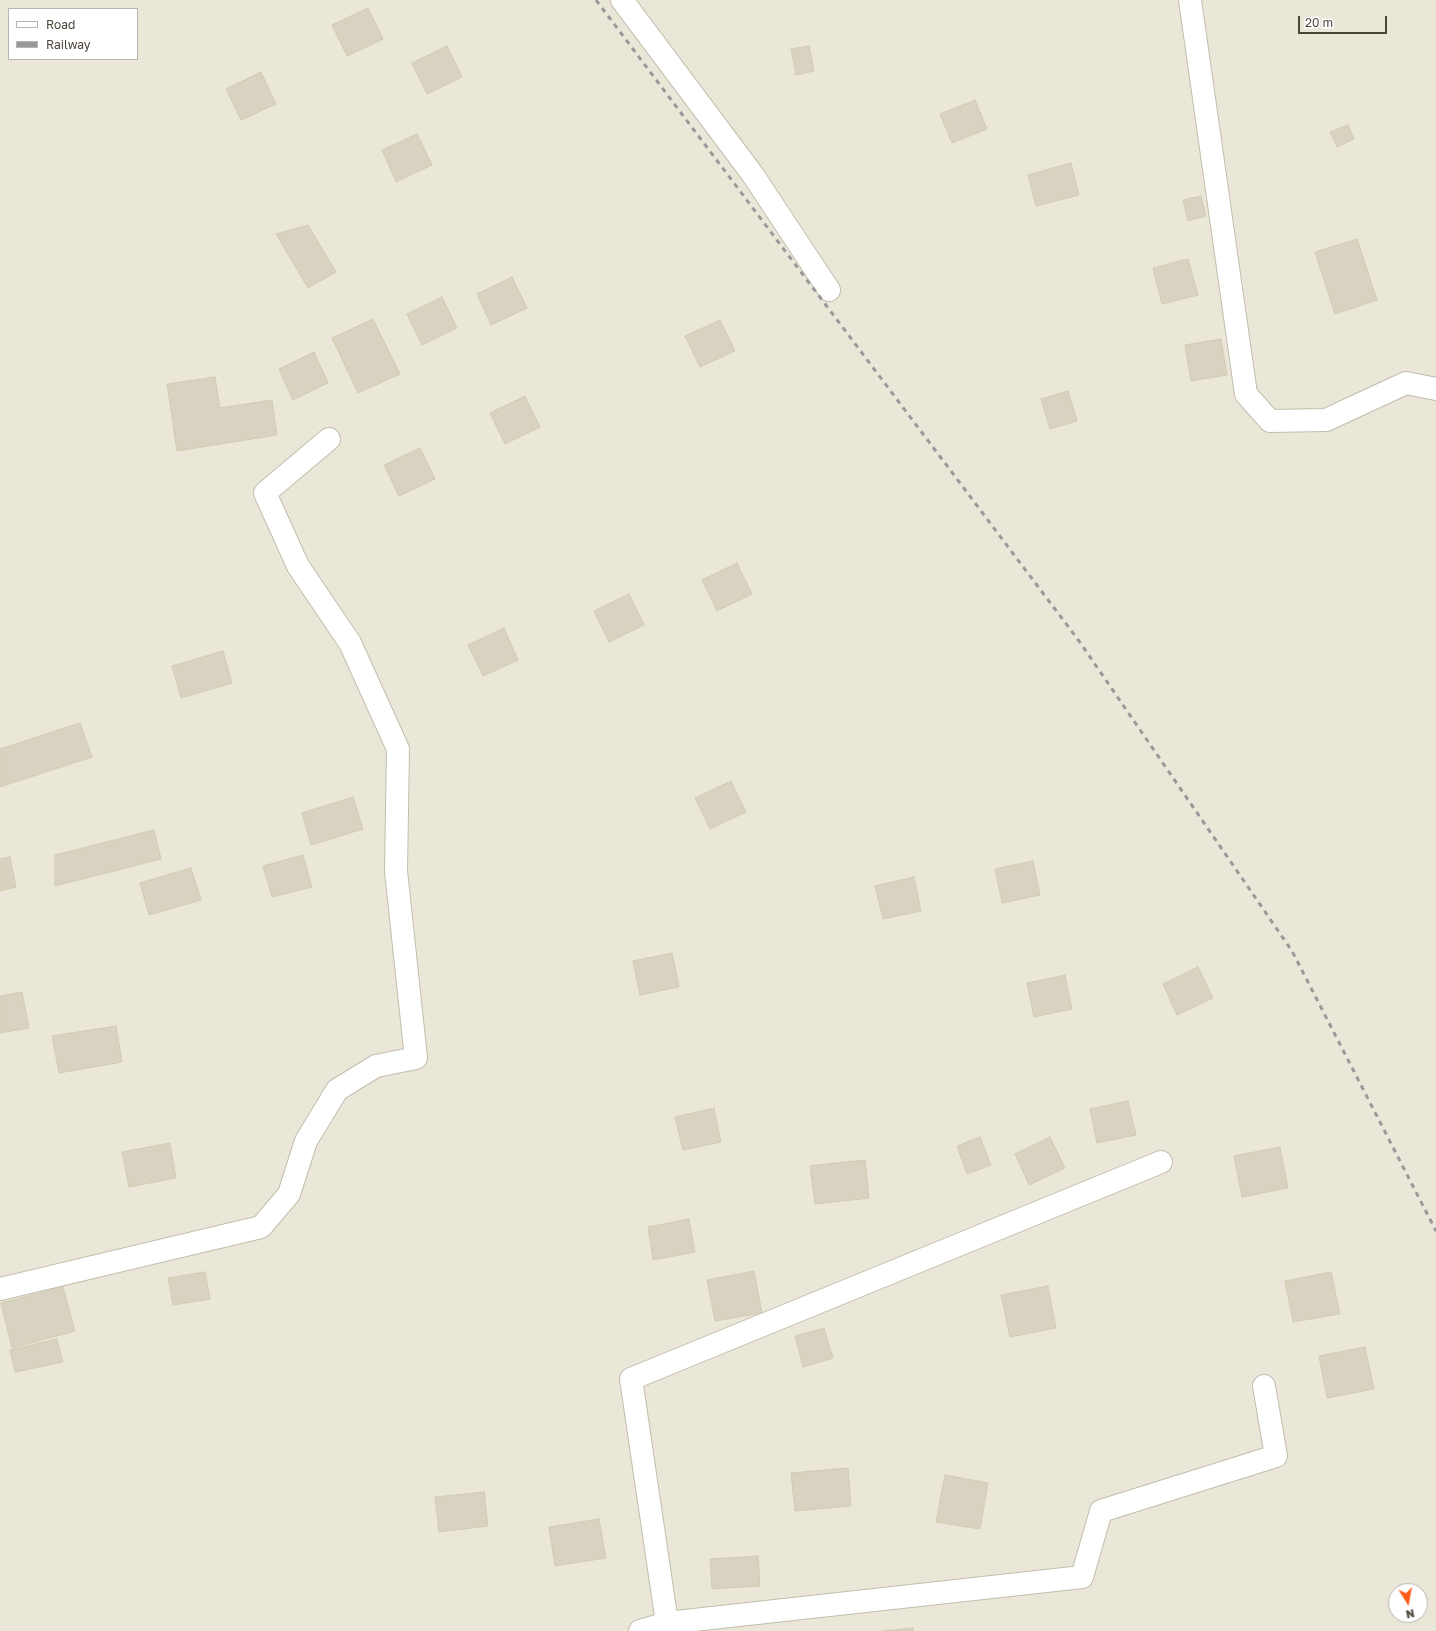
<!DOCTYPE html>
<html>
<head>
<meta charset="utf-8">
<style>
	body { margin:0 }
	#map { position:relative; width:1436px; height:1631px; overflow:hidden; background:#f6f4eb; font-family:"Golos Text",sans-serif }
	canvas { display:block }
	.legend { position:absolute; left:8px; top:8px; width:130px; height:52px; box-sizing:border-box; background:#fff; border:1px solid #b7b5af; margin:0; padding:5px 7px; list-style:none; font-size:12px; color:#4b4638 }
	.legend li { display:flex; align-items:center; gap:8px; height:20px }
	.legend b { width:20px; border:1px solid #b7b5af }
	.north { position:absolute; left:1388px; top:1583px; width:40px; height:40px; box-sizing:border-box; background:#fff; border:1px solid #b7b5af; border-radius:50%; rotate:169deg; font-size:11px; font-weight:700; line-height:16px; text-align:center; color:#4b4638 }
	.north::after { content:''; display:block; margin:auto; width:14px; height:18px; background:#fe5d1a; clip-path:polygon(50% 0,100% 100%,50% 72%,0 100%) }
	.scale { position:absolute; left:1298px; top:16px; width:89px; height:18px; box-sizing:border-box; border:2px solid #4b4638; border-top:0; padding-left:5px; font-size:12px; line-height:14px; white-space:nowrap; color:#4b4638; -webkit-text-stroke:3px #fff; paint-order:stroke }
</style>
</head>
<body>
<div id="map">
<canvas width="1436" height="1631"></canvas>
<ul class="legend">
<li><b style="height:5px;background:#fff"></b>Road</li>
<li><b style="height:5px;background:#999"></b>Railway</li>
</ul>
<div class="north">N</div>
<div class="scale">20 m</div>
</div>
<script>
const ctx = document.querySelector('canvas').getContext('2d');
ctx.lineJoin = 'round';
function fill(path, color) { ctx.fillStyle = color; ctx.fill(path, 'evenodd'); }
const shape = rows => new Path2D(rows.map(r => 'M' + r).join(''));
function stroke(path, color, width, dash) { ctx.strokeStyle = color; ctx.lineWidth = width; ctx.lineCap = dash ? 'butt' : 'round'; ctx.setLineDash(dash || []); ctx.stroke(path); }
fill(shape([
	[0,0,1436,0,1436,1631,0,1631],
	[9,9,137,9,137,59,9,59],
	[1396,1591,1420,1591,1420,1615,1396,1615]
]), '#eae7d9');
const building = shape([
	[368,8,383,39,347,56,332,25,368,8],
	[447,46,462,77,427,94,412,63,447,46],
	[809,46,814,71,796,75,791,49,809,46],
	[261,72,276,104,241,120,226,89,261,72],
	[975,100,987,129,952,143,940,114,975,100],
	[1348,125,1354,139,1337,147,1330,132,1348,125],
	[417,134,432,165,396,182,382,150,417,134],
	[1071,163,1079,195,1036,206,1028,175,1071,163],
	[1201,196,1206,216,1188,221,1183,200,1201,196],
	[308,225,336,272,308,288,276,234,308,225],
	[1357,239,1377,300,1335,314,1315,252,1357,239],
	[1188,259,1198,295,1162,304,1153,268,1188,259],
	[512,277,527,308,491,325,477,294,512,277],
	[442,297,457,328,422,345,407,314,442,297],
	[373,319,400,374,358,393,332,338,373,319],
	[720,320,735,351,700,367,685,336,720,320],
	[1221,339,1227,375,1191,381,1185,345,1221,339],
	[314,352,328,383,293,400,279,369,314,352],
	[215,377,220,408,272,400,277,435,177,451,167,384,215,377],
	[1068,391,1077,421,1050,429,1041,399,1068,391],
	[525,396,540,427,505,444,490,413,525,396],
	[420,448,435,479,399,496,384,465,420,448],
	[737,563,752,594,717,611,702,580,737,563],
	[629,594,644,625,609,642,594,611,629,594],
	[504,628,518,660,483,676,468,645,504,628],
	[223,651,232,683,181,698,172,666,223,651],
	[80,723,92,757,0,787,0,749,80,723],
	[731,781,746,812,710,829,695,798,731,781],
	[353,797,363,829,311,845,302,813,353,797],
	[154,830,161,859,55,886,55,855,154,830],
	[303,855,312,887,272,897,263,866,303,855],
	[10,857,16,887,0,891,0,859,10,857],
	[1033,861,1040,895,1002,903,995,869,1033,861],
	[191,868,201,900,149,915,140,883,191,868],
	[914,877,921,911,883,919,875,886,914,877],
	[672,953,679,987,640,995,633,961,672,953],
	[1198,967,1213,998,1177,1015,1163,984,1198,967],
	[1065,975,1072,1009,1034,1017,1027,983,1065,975],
	[22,992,29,1028,0,1033,0,996,22,992],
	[116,1026,122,1062,59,1073,52,1036,116,1026],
	[1128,1101,1136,1135,1097,1143,1090,1109,1128,1101],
	[714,1108,721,1142,683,1150,675,1117,714,1108],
	[980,1137,991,1165,967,1174,957,1146,980,1137],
	[1050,1137,1065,1168,1029,1185,1015,1154,1050,1137],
	[170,1143,176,1178,129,1187,122,1152,170,1143],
	[1280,1147,1288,1188,1242,1197,1234,1156,1280,1147],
	[865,1160,869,1198,815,1204,810,1166,865,1160],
	[689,1219,695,1252,653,1260,648,1227,689,1219],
	[754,1271,762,1313,715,1321,707,1280,754,1271],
	[205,1272,210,1299,173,1305,168,1278,205,1272],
	[1331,1272,1340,1314,1293,1322,1285,1281,1331,1272],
	[1048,1286,1056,1328,1010,1337,1001,1295,1048,1286],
	[63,1287,75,1331,12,1348,1,1303,63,1287],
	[824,1328,833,1358,803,1367,795,1336,824,1328],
	[57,1339,63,1362,15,1372,10,1350,57,1339],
	[1365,1347,1374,1389,1327,1398,1319,1356,1365,1347],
	[848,1468,851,1506,795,1511,791,1473,848,1468],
	[945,1475,988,1483,980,1529,936,1522,945,1475],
	[484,1492,488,1526,439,1532,435,1497,484,1492],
	[599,1519,606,1558,555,1566,549,1527,599,1519],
	[758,1556,760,1586,712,1589,710,1559,758,1556],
	[913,1628,913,1631,882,1631,913,1628]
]);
fill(building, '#d8d2c0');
stroke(building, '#d3cbb3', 1);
const minor = shape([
	[622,0,753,175,829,290],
	[1190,0,1246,394,1270,421,1326,420,1406,383,1436,389],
	[0,1289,261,1227,289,1194,306,1141,337,1090,376,1066,416,1058,396,871,398,749,350,643,298,566,265,493,329,439],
	[667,1623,631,1379,1161,1162],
	[640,1631,667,1623,1082,1577,1101,1511,1276,1456,1264,1386]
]);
stroke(minor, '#c2bead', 24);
stroke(minor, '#fff', 22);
stroke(shape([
	[596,0,1079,641,1292,951,1436,1231]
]), '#999', 3, [5, 5]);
</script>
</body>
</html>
